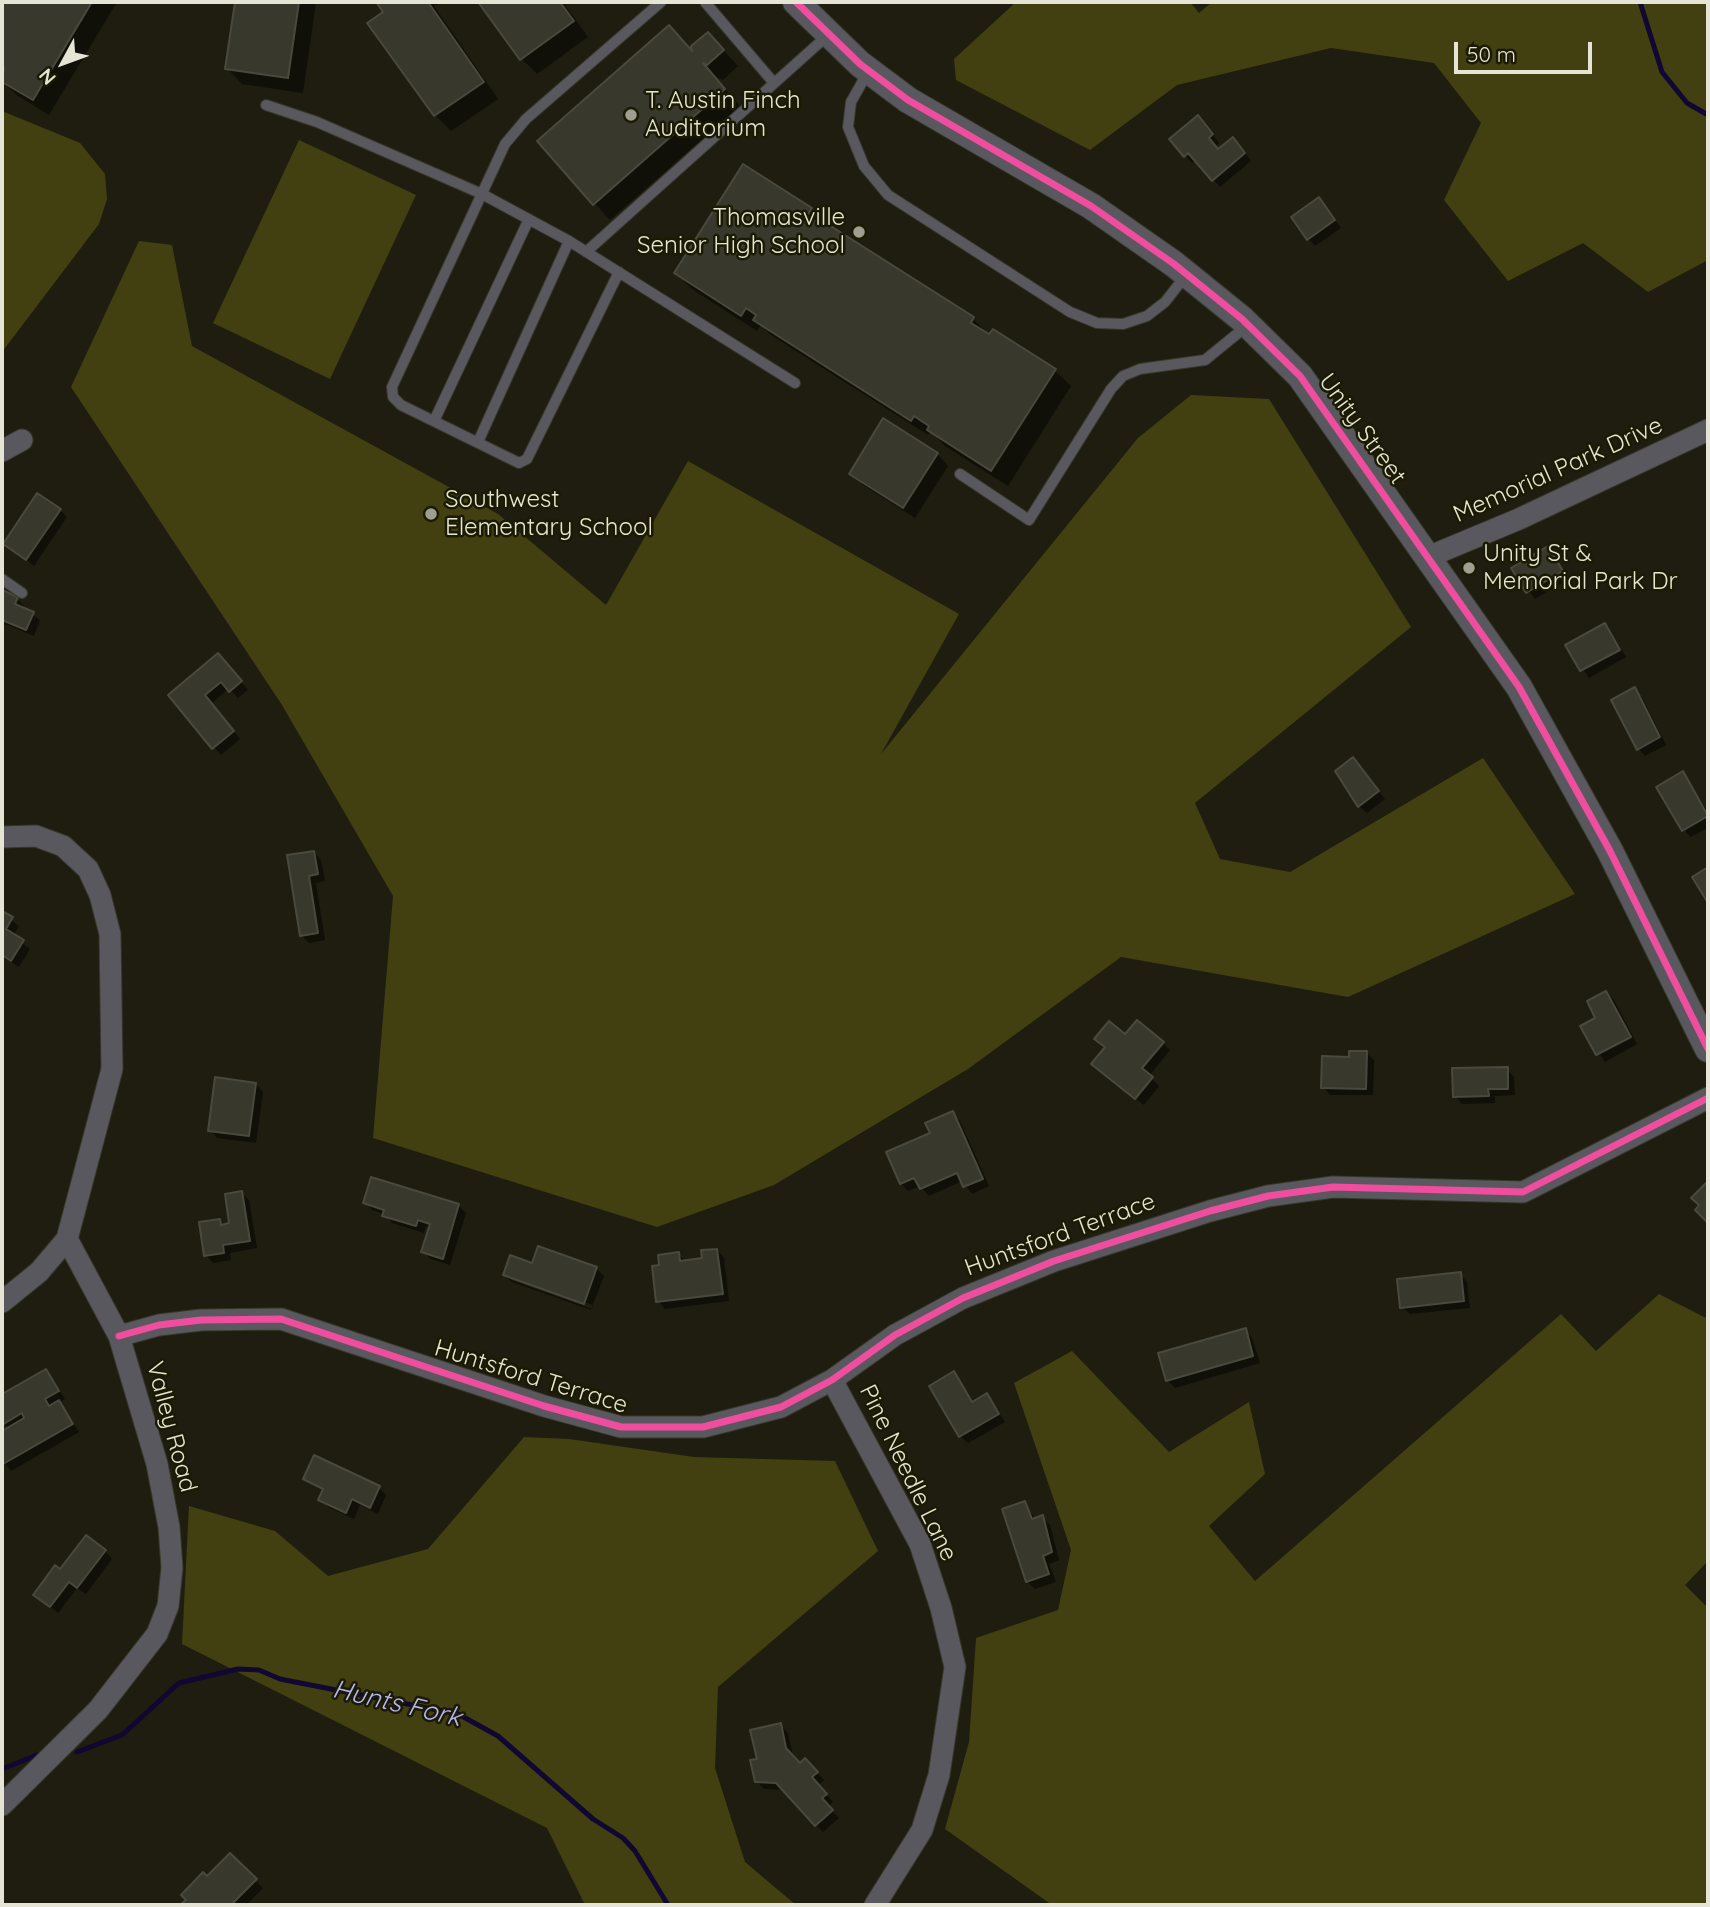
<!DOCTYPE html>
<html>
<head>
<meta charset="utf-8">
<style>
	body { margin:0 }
	#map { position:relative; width:1710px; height:1907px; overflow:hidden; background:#1f1d0f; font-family:Quicksand,sans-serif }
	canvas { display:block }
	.frame { position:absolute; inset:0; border:4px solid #e5e4d5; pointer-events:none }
	.north { position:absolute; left:28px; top:28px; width:70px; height:70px; -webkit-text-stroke:5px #1b1a02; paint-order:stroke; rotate:229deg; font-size:19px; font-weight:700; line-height:28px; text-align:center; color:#e5e4d5 }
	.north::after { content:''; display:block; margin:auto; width:24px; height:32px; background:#e5e4d5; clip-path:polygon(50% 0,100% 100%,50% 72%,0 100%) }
	.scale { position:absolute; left:1454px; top:42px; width:138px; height:32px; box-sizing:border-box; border:4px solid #e5e4d5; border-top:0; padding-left:9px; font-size:21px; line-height:24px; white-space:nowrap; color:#e5e4d5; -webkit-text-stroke:5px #1b1a02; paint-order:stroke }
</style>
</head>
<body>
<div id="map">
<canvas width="1710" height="1907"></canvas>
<div class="frame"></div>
<div class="north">N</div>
<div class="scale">50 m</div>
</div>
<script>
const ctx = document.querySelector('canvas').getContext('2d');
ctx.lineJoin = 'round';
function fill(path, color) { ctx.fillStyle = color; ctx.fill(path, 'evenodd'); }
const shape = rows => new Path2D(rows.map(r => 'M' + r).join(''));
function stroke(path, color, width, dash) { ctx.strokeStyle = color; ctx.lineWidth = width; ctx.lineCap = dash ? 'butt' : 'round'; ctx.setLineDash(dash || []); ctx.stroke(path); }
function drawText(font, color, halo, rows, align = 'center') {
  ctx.font = font + ' Quicksand,sans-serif'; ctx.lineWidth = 5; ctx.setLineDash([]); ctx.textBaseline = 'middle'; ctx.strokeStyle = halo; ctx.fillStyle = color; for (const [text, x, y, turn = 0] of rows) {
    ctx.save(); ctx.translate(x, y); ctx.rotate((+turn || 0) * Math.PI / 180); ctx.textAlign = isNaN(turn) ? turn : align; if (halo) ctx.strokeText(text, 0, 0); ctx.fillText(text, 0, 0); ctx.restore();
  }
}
fill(shape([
	[1016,2,1190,2,1199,13,1212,2,1708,2,1708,260,1648,292,1583,243,1508,281,1444,200,1481,123,1434,63,1331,48,1177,85,1090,150,956,80,954,59],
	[2,111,80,143,105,174,107,199,99,224,2,352],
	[299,140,416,195,330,379,213,323],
	[139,241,172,245,192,346,498,514,606,605,688,461,959,614,881,754,1138,438,1191,395,1269,399,1411,627,1195,803,1220,859,1290,872,1483,758,1575,894,1348,997,1121,957,968,1069,774,1185,657,1227,373,1138,393,896,282,705,71,387],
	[1659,1294,1708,1319,1708,1561,1685,1585,1708,1608,1708,1905,1052,1905,945,1829,969,1742,976,1638,1058,1610,1071,1550,1014,1383,1072,1351,1169,1452,1249,1402,1265,1474,1209,1526,1255,1581,1561,1314,1596,1351],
	[524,1437,569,1439,694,1457,835,1461,878,1551,718,1687,715,1768,745,1862,796,1905,585,1905,547,1828,182,1644,189,1506,275,1531,328,1576,428,1549]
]), '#424011');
fill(shape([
	[2,2,117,2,49,115,15,94,2,81],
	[236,2,316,2,303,93,242,84,227,68],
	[378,2,441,2,434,6,498,99,451,131,435,115],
	[480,2,563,2,588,37,537,74,521,58],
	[723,50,738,66,723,80,714,76,740,106,610,220,539,142],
	[1205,125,1219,143,1215,147,1219,151,1240,147,1251,161,1220,187,1196,160,1192,163,1185,155],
	[744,167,811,210,826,225,973,319,990,336,993,331,1055,371,1071,386,1008,486,945,446,931,431,928,435,771,335,761,325,757,331,692,289,676,273],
	[1318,199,1341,228,1315,246,1308,238],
	[937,454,948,466,915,518,863,485,851,473],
	[60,510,67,517,34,566,5,543],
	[1548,548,1569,579,1535,599,1514,569],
	[2,592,17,599,24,606,23,609,40,620,34,636,5,624,2,632],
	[1605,625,1626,657,1589,678,1568,645],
	[225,663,248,690,238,698,229,688,211,704,240,739,221,755,170,695],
	[1634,690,1642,697,1666,745,1645,756,1638,748],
	[1353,759,1385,799,1367,813,1359,806],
	[1683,774,1708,812,1708,828,1691,837,1684,830],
	[313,852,321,860,325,881,316,883,325,940,309,943,302,936,289,856],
	[2,913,19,926,13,936,30,949,19,967,2,957],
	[1606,993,1614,1000,1637,1044,1605,1062,1583,1027,1598,1018],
	[1125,1036,1163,1043,1170,1050,1149,1076,1159,1086,1144,1105,1101,1071],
	[1366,1053,1374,1060,1373,1095,1330,1095,1323,1087,1351,1059],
	[1507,1069,1514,1077,1515,1095,1495,1096,1495,1103,1462,1104,1455,1096],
	[256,1084,263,1092,256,1143,217,1138,210,1130],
	[952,1113,960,1121,989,1186,972,1194,962,1181,929,1196,920,1186,908,1191,901,1183,932,1134],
	[372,1179,459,1206,466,1213,450,1265,431,1259,423,1252,431,1228,426,1226,424,1233,392,1223,385,1214,372,1210,365,1202],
	[241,1193,249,1200,257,1248,230,1253,231,1260,213,1263,206,1255,219,1221,225,1226,231,1225],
	[717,1250,724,1258,729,1301,665,1309,658,1301,661,1266,678,1254,686,1262,704,1259],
	[533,1265,596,1268,604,1276,591,1310,512,1282,505,1275],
	[511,1276,593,1305,592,1309,511,1280],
	[1460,1274,1467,1282,1470,1308,1410,1314,1402,1307],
	[1245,1330,1252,1338,1260,1363,1175,1388,1167,1380],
	[46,1371,65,1399,59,1402,79,1432,11,1471,2,1459,2,1433,9,1429,2,1420,2,1396],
	[954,1374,974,1403,987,1395,1005,1422,968,1443,960,1436],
	[305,1479,379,1488,386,1495,378,1514,360,1505,354,1519,328,1507,320,1499,324,1492],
	[1025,1503,1035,1519,1042,1517,1050,1525,1059,1560,1049,1564,1056,1582,1035,1589,1028,1582,1005,1510],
	[105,1551,112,1559,86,1594,77,1588,58,1613,36,1595,61,1572],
	[780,1725,788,1733,793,1757,800,1765,805,1760,824,1780,818,1785,833,1802,828,1807,839,1818,823,1832,785,1790,764,1789,756,1781,759,1760],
	[230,1855,263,1888,246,1905,183,1905]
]), '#0007');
stroke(shape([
	[1640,2,1662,72,1687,103,1708,115],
	[77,1752,122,1735,179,1683,238,1669,259,1670,280,1679,458,1714,498,1736,593,1819,623,1838,635,1851,668,1905],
	[2,1769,37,1755]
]), '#120632', 5);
const building = shape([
	[2,2,92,2,33,100,2,82,4,67,2,66,2,2],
	[235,2,299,2,288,78,225,69,235,2],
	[376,2,428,2,484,82,434,116,367,23,383,12,376,2],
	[478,2,560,2,574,21,520,60,478,2],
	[669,25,692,51,691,46,708,32,724,50,707,65,703,63,725,89,593,205,537,141,669,25],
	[1198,115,1213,134,1209,138,1218,149,1233,137,1245,153,1212,181,1188,153,1184,157,1169,139,1198,115],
	[743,164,812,208,807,216,816,222,818,218,974,317,971,323,989,334,993,329,1056,369,991,471,927,430,929,426,914,416,911,421,753,320,756,315,746,308,741,316,674,273,743,164],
	[1319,197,1335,220,1307,240,1291,217,1319,197],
	[883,418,938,453,903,508,849,474,883,418],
	[37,493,61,509,26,560,3,544,37,493],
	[1548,546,1563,571,1526,593,1511,568,1548,546],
	[2,590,18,597,15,604,34,612,26,630,2,620,2,590],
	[1605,623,1620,650,1580,671,1565,645,1605,623],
	[218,653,242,681,229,692,221,682,205,695,234,731,212,749,168,695,218,653],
	[1635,687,1660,737,1637,750,1611,700,1635,687],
	[1353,757,1379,791,1358,807,1335,771,1353,757],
	[1683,771,1708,816,1682,831,1656,787,1683,771],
	[314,851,318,874,309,876,318,933,300,936,287,855,314,851],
	[1708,867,1708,903,1692,877,1708,867],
	[2,911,13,917,6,929,24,940,11,961,2,955,2,911],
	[1606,991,1631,1037,1596,1055,1580,1026,1595,1018,1587,1001,1606,991],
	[1137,1020,1164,1042,1142,1068,1153,1077,1135,1099,1091,1064,1105,1047,1094,1039,1109,1021,1125,1034,1137,1020],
	[1349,1051,1367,1051,1366,1089,1321,1088,1322,1056,1349,1057,1349,1051],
	[1508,1067,1508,1089,1488,1089,1489,1096,1453,1097,1452,1068,1508,1067],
	[215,1077,256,1083,249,1136,208,1131,215,1077],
	[953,1111,983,1179,963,1187,957,1173,920,1189,914,1178,900,1184,886,1152,930,1133,925,1123,953,1111],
	[371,1177,459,1204,443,1259,421,1252,430,1224,418,1220,416,1226,382,1216,384,1210,363,1203,371,1177],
	[1706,1183,1708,1185,1708,1223,1695,1210,1699,1205,1691,1198,1706,1183],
	[242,1191,250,1241,223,1245,224,1253,204,1256,199,1222,220,1219,221,1225,229,1223,225,1194,242,1191],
	[538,1246,597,1267,584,1304,503,1275,510,1255,532,1263,538,1246],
	[717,1249,723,1294,656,1302,652,1266,659,1265,658,1255,679,1252,680,1261,702,1258,701,1250,717,1249],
	[1461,1272,1464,1301,1400,1308,1397,1279,1461,1272],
	[1246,1328,1253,1356,1166,1381,1158,1353,1246,1328],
	[46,1369,59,1391,45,1399,49,1406,59,1400,73,1424,3,1464,2,1431,24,1418,22,1413,2,1425,2,1394,46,1369],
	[954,1371,972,1402,987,1393,999,1414,959,1437,929,1386,954,1371],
	[314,1455,380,1486,370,1508,352,1499,346,1513,318,1500,323,1489,303,1479,314,1455],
	[1025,1501,1032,1519,1043,1515,1052,1552,1043,1556,1049,1574,1026,1582,1002,1509,1025,1501],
	[86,1535,106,1550,77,1588,69,1582,50,1607,33,1595,55,1565,60,1569,86,1535],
	[781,1723,786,1748,800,1763,805,1758,818,1772,812,1777,827,1794,822,1798,833,1810,815,1826,776,1783,755,1782,750,1760,757,1759,750,1730,781,1723],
	[230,1853,257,1879,231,1905,180,1905,186,1900,181,1895,203,1872,207,1876,230,1853]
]);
fill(building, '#39382d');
stroke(building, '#4a493d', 2);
const service = shape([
	[705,2,774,83],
	[869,70,851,102,848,127,864,166,888,195,1070,312,1097,323,1123,324,1147,316,1165,302,1187,274],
	[266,105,317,122,482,194,569,241,795,383],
	[586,252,828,35],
	[619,272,527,459,519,463,401,405,393,397,392,387,505,144,526,119,661,2],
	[434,421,529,219],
	[478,442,569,241],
	[960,474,1029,520,1111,389,1123,376,1140,369,1205,360,1248,325],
	[2,579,22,593]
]);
const minor = shape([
	[2,451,22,440],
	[1428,557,1519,519,1708,430],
	[2,837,36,836,63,846,88,869,100,895,110,934,112,1069,67,1239,39,1272,2,1302],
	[119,1336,159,1325,201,1320,281,1319,544,1406,621,1427,703,1427,781,1407,832,1380,895,1335,963,1298,1054,1261,1210,1211,1268,1196,1333,1187,1523,1192,1708,1098],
	[832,1380,920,1544,941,1608,955,1667,939,1775,922,1830,875,1905],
	[2,1805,98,1710,157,1634,168,1606,172,1568,169,1527,157,1464,119,1336,67,1239]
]);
const tertiary = shape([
	[796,2,860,64,908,100,1091,206,1174,264,1242,319,1300,376,1519,687,1610,851,1708,1049]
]);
stroke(service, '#39382c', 12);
stroke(minor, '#39382c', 23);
stroke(tertiary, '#39382c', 28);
stroke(service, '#59585e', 10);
stroke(minor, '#59585e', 21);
stroke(tertiary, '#59585e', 26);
stroke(shape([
	[796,2,860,64,908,100,1091,206,1174,264,1242,319,1300,376,1519,687,1610,851,1708,1049],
	[119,1336,159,1325,201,1320,281,1319,544,1406,621,1427,703,1427,781,1407,832,1380,895,1335,963,1298,1054,1261,1210,1211,1268,1196,1333,1187,1523,1192,1708,1098]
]), '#ef4d9e', 7);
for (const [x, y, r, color] of [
	[631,115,7,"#a09e90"],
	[859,232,7,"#a09e90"],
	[431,514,7,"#a09e90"],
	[1469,568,7,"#a09e90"]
]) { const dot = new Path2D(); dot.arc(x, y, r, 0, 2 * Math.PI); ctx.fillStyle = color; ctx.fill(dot); stroke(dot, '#1b1a02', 2.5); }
drawText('24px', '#e5e4d5', '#1b1a02', [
	["T. Austin Finch",645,101],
	["Auditorium",645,129],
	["Thomasville",845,218,"right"],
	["Senior High School",845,246,"right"],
	["Southwest",445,500],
	["Elementary School",445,528],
	["Unity St &",1483,554],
	["Memorial Park Dr",1483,582]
], 'left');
drawText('24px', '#e5e4d5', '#1b1a02', [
	["Unity Street",1362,429,54],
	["Memorial Park Drive",1558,470,-24],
	["Huntsford Terrace",1060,1235,-20],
	["Huntsford Terrace",531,1377,17],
	["Valley Road",171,1427,75],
	["Pine Needle Lane",908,1473,64]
]);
drawText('italic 26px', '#b8b6fa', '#1b1a02', [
	["Hunts Fork",397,1704,13]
]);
</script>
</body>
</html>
